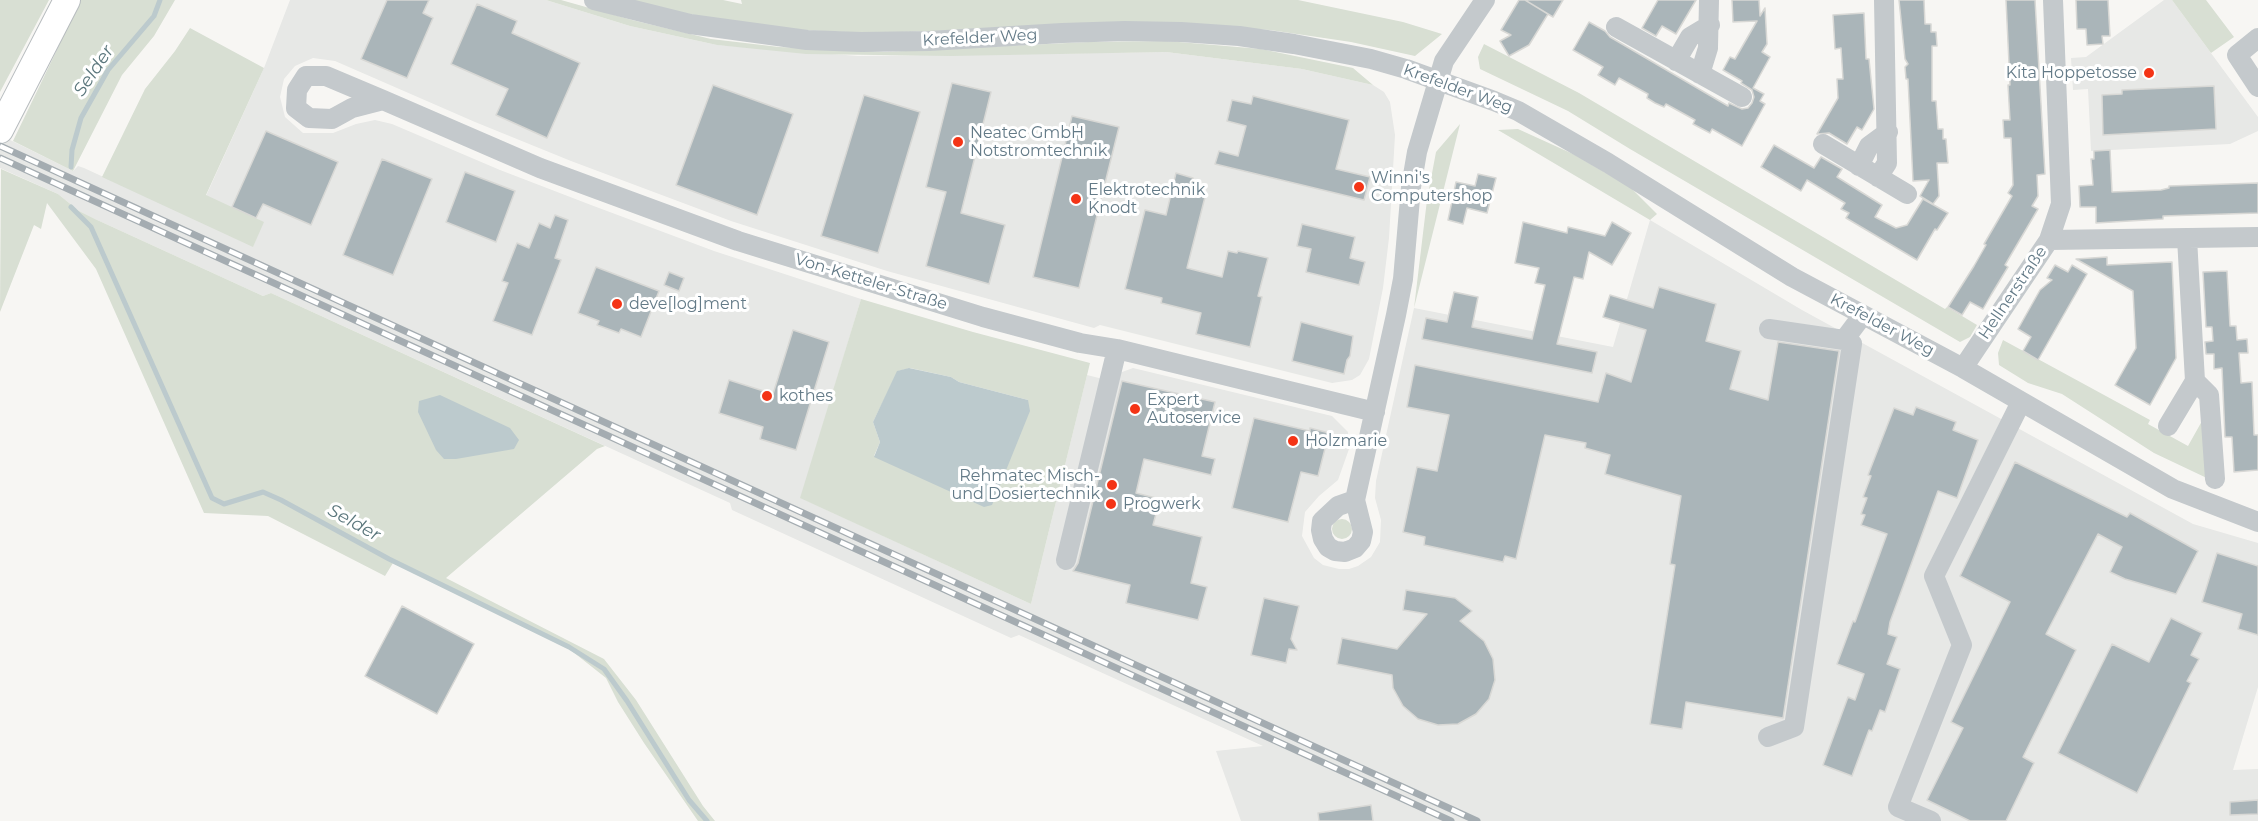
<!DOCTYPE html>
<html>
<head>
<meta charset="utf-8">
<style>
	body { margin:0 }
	canvas { display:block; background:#f7f6f3 }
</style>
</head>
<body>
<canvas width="2258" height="821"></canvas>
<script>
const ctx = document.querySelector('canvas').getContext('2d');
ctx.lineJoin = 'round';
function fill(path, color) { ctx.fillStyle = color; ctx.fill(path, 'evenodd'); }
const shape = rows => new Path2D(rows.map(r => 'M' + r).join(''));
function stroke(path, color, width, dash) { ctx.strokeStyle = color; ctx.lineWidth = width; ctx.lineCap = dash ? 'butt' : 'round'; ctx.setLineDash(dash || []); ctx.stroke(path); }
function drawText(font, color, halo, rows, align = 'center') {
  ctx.font = font + ' Montserrat,sans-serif'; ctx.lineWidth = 6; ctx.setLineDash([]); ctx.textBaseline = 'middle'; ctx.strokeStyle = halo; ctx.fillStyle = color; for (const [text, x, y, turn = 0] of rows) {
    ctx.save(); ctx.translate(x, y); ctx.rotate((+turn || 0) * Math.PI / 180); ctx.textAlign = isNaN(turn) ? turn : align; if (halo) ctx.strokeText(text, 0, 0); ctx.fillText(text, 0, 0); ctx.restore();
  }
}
fill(shape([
	[290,0,546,0,630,26,717,45,858,56,1166,52,1302,69,1373,85,1384,92,1390,102,1395,135,1389,238,1383,288,1369,359,1360,375,1352,380,1332,383,1100,325,1094,328,887,271,731,221,571,161,475,122,335,61,313,58,295,66,284,79,280,97,285,117,303,133,333,133,356,124,375,120,392,124,500,170,591,205,714,251,861,299,801,498,1031,604,1087,375,1103,379,1133,368,1332,416,1348,432,1349,449,1338,480,1319,496,1305,512,1302,536,1314,558,1323,565,1339,569,1349,569,1358,566,1371,557,1380,542,1381,520,1375,498,1376,481,1414,308,1613,347,1650,220,1802,310,2193,524,2258,543,2258,687,2233,770,2258,769,2258,821,1241,821,1216,751,1263,746,1019,635,1011,638,732,510,730,503,271,293,263,296,95,219,79,211,58,194,0,168,0,135,73,171,78,166,84,168,253,246,263,222,206,196,264,68],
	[2164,0,2172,0,2258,117,2258,131,2230,144,2091,151,2088,89,2073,90,2071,58,2086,57]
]), '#e7e8e6');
fill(shape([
	[0,0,49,0,0,92],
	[81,0,175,0,154,36,122,75,73,171,13,141],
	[546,0,561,0,632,20,711,39,779,47,884,52,1088,42,1167,41,1261,49,1353,68,1373,85,1302,69,1166,52,951,56,806,54,717,45,630,26],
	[624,0,723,0,742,4,741,0,1298,0,1403,22,1442,34,1415,56,1351,42,1270,30,1169,24,869,33,801,30,753,25,666,10],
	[2172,0,2206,0,2234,37,2211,53],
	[190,28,264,68,206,195,264,222,253,247,102,177,145,89,175,51],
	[1484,44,1579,93,1945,309,1947,307,1977,325,1970,337,1960,342,1630,149,1568,111,1480,69,1478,57],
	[1460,124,1414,308,1427,200,1436,152],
	[1518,129,1573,154,1630,187,1657,214,1650,220,1498,130],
	[1,169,58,194,79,211,95,219,263,296,271,293,605,446,597,449,446,578,604,659,636,700,703,806,715,821,698,821,644,743,618,702,606,678,568,648,393,563,385,576,268,516,204,513,96,269,47,203,41,229,34,225,0,312],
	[861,299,973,332,1090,363,1031,604,800,498],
	[910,368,951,377,959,382,1028,400,874,456,880,442,873,422,898,371],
	[2003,340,2150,420,2148,424,2188,446,2202,421,2211,480,2154,453,2062,394,2028,383,1999,365,1998,353],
	'1332 529a10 10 0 1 1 20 0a10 10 0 1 1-20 0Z'
]), '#d8dfd3');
fill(shape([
	[909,368,951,377,959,382,1028,400,1030,411,992,505,984,507,874,457,880,442,873,422,897,371],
	[440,395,510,428,519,440,514,449,456,459,444,459,436,450,418,412,419,401]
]), '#bccacd');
stroke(shape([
	[71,167,72,150,81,118,108,70,154,16,160,0],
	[71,207,91,227,212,498,224,504,263,492,281,500,389,559,569,647,604,669,627,701,689,800,707,821]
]), '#bccacd', 5);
const building = shape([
	[387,0,429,0,423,13,433,18,407,78,361,59,387,0],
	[1519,0,1525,0,1548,14,1529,45,1509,56,1500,41,1511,35,1501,30,1519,0],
	[1525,0,1563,0,1553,17,1525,0],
	[1658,0,1696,0,1676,34,1662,26,1656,36,1642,28,1658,0],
	[1732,0,1759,0,1760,16,1765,8,1767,44,1762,52,1770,57,1753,88,1764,94,1760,101,1765,104,1742,146,1712,129,1710,133,1693,124,1695,120,1666,104,1664,107,1655,103,1647,98,1648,94,1619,78,1615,85,1598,75,1603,67,1573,50,1589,22,1605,31,1610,37,1728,106,1729,103,1742,109,1748,108,1752,103,1754,97,1752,90,1741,83,1742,81,1723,70,1730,57,1735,59,1757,21,1733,22,1732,0],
	[1899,0,1924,0,1925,24,1931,24,1931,32,1936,32,1937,46,1932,46,1932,101,1936,101,1938,129,1943,129,1943,139,1946,139,1948,163,1937,163,1939,196,1933,204,1920,196,1929,180,1913,181,1908,79,1906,79,1905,67,1908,64,1905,59,1899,0],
	[2006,0,2035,0,2045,174,2037,175,2038,196,2032,206,2038,209,2005,265,2008,267,1991,295,1983,309,1970,302,1962,315,1948,307,1974,266,1986,245,1984,244,2012,196,2008,193,2013,185,2011,138,2004,138,2003,120,2010,120,2008,85,2010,85,2006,0],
	[2076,0,2108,0,2110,36,2102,36,2103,44,2087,45,2086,29,2077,29,2076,0],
	[477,4,517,21,512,33,580,63,547,138,496,115,508,89,451,64,477,4],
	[1864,13,1866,59,1869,59,1874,109,1862,130,1857,127,1847,144,1829,133,1817,134,1838,98,1837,79,1843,79,1841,48,1835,49,1833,15,1864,13],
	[952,83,991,92,961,213,1005,225,989,284,926,266,946,192,926,187,952,83],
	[713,85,793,114,757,215,676,185,713,85],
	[2214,86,2216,129,2103,135,2102,95,2122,94,2122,90,2214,86],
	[864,95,920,112,878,253,821,236,864,95],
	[1253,96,1349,120,1336,169,1370,177,1364,200,1215,164,1219,151,1238,156,1246,126,1227,121,1232,100,1251,104,1253,96],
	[1072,116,1119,127,1079,288,1033,277,1072,116],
	[266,131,338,162,311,225,263,204,256,218,232,207,266,131],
	[1774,145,1814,168,1821,157,1842,169,1837,177,1882,205,1875,217,1896,228,1907,225,1923,199,1948,213,1937,230,1935,229,1917,260,1846,218,1849,213,1841,209,1845,203,1807,180,1801,191,1761,167,1774,145],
	[2110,150,2112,192,2161,190,2169,188,2169,186,2258,183,2258,213,2163,216,2163,219,2096,223,2096,207,2080,207,2079,186,2093,185,2091,159,2094,159,2094,151,2110,150],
	[382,159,432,179,393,275,343,255,382,159],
	[465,172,515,191,496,242,446,222,465,172],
	[1176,173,1193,178,1189,193,1205,197,1187,268,1222,277,1228,251,1237,253,1238,251,1268,258,1258,296,1262,297,1250,347,1196,334,1201,313,1161,303,1162,298,1125,289,1145,210,1166,215,1176,173],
	[1478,174,1496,178,1487,213,1467,208,1463,224,1448,220,1456,182,1475,186,1478,174],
	[555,215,568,220,555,258,561,260,532,335,493,321,508,283,502,281,517,243,529,248,539,223,550,228,555,215],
	[1523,222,1567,233,1568,227,1605,236,1612,222,1631,233,1612,265,1589,252,1583,279,1574,277,1557,344,1597,352,1592,373,1422,339,1426,318,1447,322,1454,292,1478,297,1472,327,1532,339,1545,285,1535,283,1539,268,1515,263,1523,222],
	[1302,224,1355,237,1350,258,1365,262,1359,285,1306,272,1311,249,1297,246,1302,224],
	[2107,257,2107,265,2172,262,2176,358,2150,405,2115,385,2136,348,2133,291,2076,259,2107,257],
	[2055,265,2068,272,2072,265,2087,274,2038,360,2023,351,2031,337,2018,329,2040,290,2052,280,2047,278,2055,265],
	[596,267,659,291,641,337,621,329,619,333,597,325,599,321,578,313,596,267],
	[2227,271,2230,326,2236,326,2237,340,2247,339,2248,353,2239,353,2241,383,2252,382,2254,435,2258,435,2258,470,2234,472,2232,437,2225,437,2222,368,2214,369,2214,354,2206,354,2205,342,2213,341,2212,327,2206,327,2203,272,2227,271],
	[669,272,684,278,679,291,664,285,669,272],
	[1659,287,1716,304,1706,341,1741,351,1730,389,1768,400,1778,342,1839,351,1783,718,1686,702,1682,729,1650,724,1675,565,1670,564,1681,496,1605,474,1610,455,1585,448,1586,443,1545,435,1516,559,1505,556,1503,562,1424,545,1425,537,1403,532,1417,467,1437,471,1449,415,1407,407,1415,365,1598,402,1606,373,1631,382,1646,330,1603,317,1610,295,1653,308,1659,287],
	[1301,322,1353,336,1350,356,1347,360,1344,374,1292,361,1301,322],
	[793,330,829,342,796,450,760,439,763,427,719,413,729,380,773,394,793,330],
	[1122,381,1215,402,1202,456,1215,459,1211,475,1144,459,1136,493,1160,499,1153,525,1202,537,1191,583,1207,587,1198,620,1126,603,1130,585,1073,571,1078,563,1122,381],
	[1916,407,1956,422,1953,430,1978,440,1957,498,1938,491,1890,622,1888,634,1897,637,1887,664,1900,669,1885,712,1880,710,1872,731,1869,730,1852,776,1823,765,1848,697,1855,700,1864,674,1837,664,1853,621,1855,622,1887,534,1861,525,1865,515,1861,514,1867,498,1863,497,1871,476,1868,475,1894,408,1913,415,1916,407],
	[1254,418,1310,431,1310,428,1329,433,1318,476,1301,472,1288,522,1232,508,1254,418],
	[2015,462,2127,517,2130,513,2198,551,2176,594,2125,579,2110,572,2122,547,2098,534,2046,634,2076,650,2023,757,2034,763,2006,821,1970,821,1927,800,1963,728,1951,722,2010,602,1960,576,2015,462],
	[2217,553,2258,566,2258,635,2238,629,2242,614,2202,602,2217,553],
	[1406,590,1455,598,1472,611,1460,621,1484,641,1493,659,1495,680,1489,699,1476,714,1458,724,1438,725,1418,719,1403,706,1393,688,1392,675,1337,664,1342,638,1397,649,1427,614,1403,610,1406,590],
	[1264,598,1299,606,1291,639,1297,650,1289,649,1286,663,1251,655,1264,598],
	[402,606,474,644,437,714,365,676,402,606],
	[2171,618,2202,633,2191,655,2199,659,2187,681,2191,683,2137,793,2058,753,2112,644,2149,662,2171,618],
	[2258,800,2258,814,2230,815,2230,802,2258,800],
	[1371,805,1373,821,1319,821,1318,813,1371,805]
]);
fill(building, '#aab5b9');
stroke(building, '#d8d8d5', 1.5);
const major = shape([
	[0,130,67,0]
]);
stroke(major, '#b7bcbf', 28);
stroke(shape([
	[594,0,690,24,807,40,861,42,929,41,1062,33,1125,31,1181,32,1239,36,1294,44,1371,59,1406,69,1494,101,1518,111,1608,163,1792,277,1963,368,2173,489,2258,522],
	[1616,27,1742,97],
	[2258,38,2237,55,2258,87],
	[1676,61,1690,37,1710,25],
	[1700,74,1708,48,1709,0],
	[383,100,352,108,332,119,309,118,296,108,297,90,306,76,326,76,383,100,540,168,738,241,983,317,1080,343,1117,349,1375,412],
	[1823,144,1907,194],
	[1859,166,1869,146,1888,132],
	[1878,177,1887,163,1884,0],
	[2049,240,2258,237],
	[1769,329,1844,340,1862,316],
	[1963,368,2049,240,2061,204,2053,0],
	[2195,381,2209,395,2215,479],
	[2168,426,2195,381,2187,238],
	[1355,500,1338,506,1322,521,1321,530,1323,539,1328,547,1335,551,1345,552,1355,548,1361,541,1363,532,1355,500,1396,315,1403,279,1411,187,1417,152,1444,61,1485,0],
	[1066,560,1117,349],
	[1768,737,1794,727,1852,344,1844,340],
	[1931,821,1898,807,1962,645,1934,576,2021,402]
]), '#c4c9cc', 20);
stroke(major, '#fff', 26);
const rail = shape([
	[0,146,1477,821],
	[0,158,1451,821]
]);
stroke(rail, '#a4acb1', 7);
stroke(rail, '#fff', 4.5, [14]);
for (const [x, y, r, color] of [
	[2149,73,6,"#f43416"],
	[958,142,6,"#f43416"],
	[1359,187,6,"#f43416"],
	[1076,199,6,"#f43416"],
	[617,304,6,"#f43416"],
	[767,396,6,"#f43416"],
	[1135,409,6,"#f43416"],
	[1293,441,6,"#f43416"],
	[1112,485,6,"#f43416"],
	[1111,504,6,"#f43416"]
]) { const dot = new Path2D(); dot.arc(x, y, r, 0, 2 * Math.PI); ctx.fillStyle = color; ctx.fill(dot); stroke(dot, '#fff', 2); }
drawText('16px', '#637a87', '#fff', [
	["Krefelder Weg",980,38,-3],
	["Krefelder Weg",1458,89,20],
	["Von-Ketteler-Straße",871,282,17],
	["Hellnerstraße",2013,293,-56],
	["Krefelder Weg",1882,325,28]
]);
drawText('16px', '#637a87', '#fff', [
	["Kita Hoppetosse",2137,73,"right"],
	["Neatec GmbH",970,133],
	["Notstromtechnik",970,151],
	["Winni's",1371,178],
	["Computershop",1371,196],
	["Elektrotechnik",1088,190],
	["Knodt",1088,208],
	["deve[log]ment",629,304],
	["kothes",779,396],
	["Expert",1147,400],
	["Autoservice",1147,418],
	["Holzmarie",1305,441],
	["Rehmatec Misch-",1100,476,"right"],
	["und Dosiertechnik",1100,494,"right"],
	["Progwerk",1123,504]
], 'left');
drawText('italic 18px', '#5a767c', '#fff', [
	["Selder",94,71,-56],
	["Selder",354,523,29]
]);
</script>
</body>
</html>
